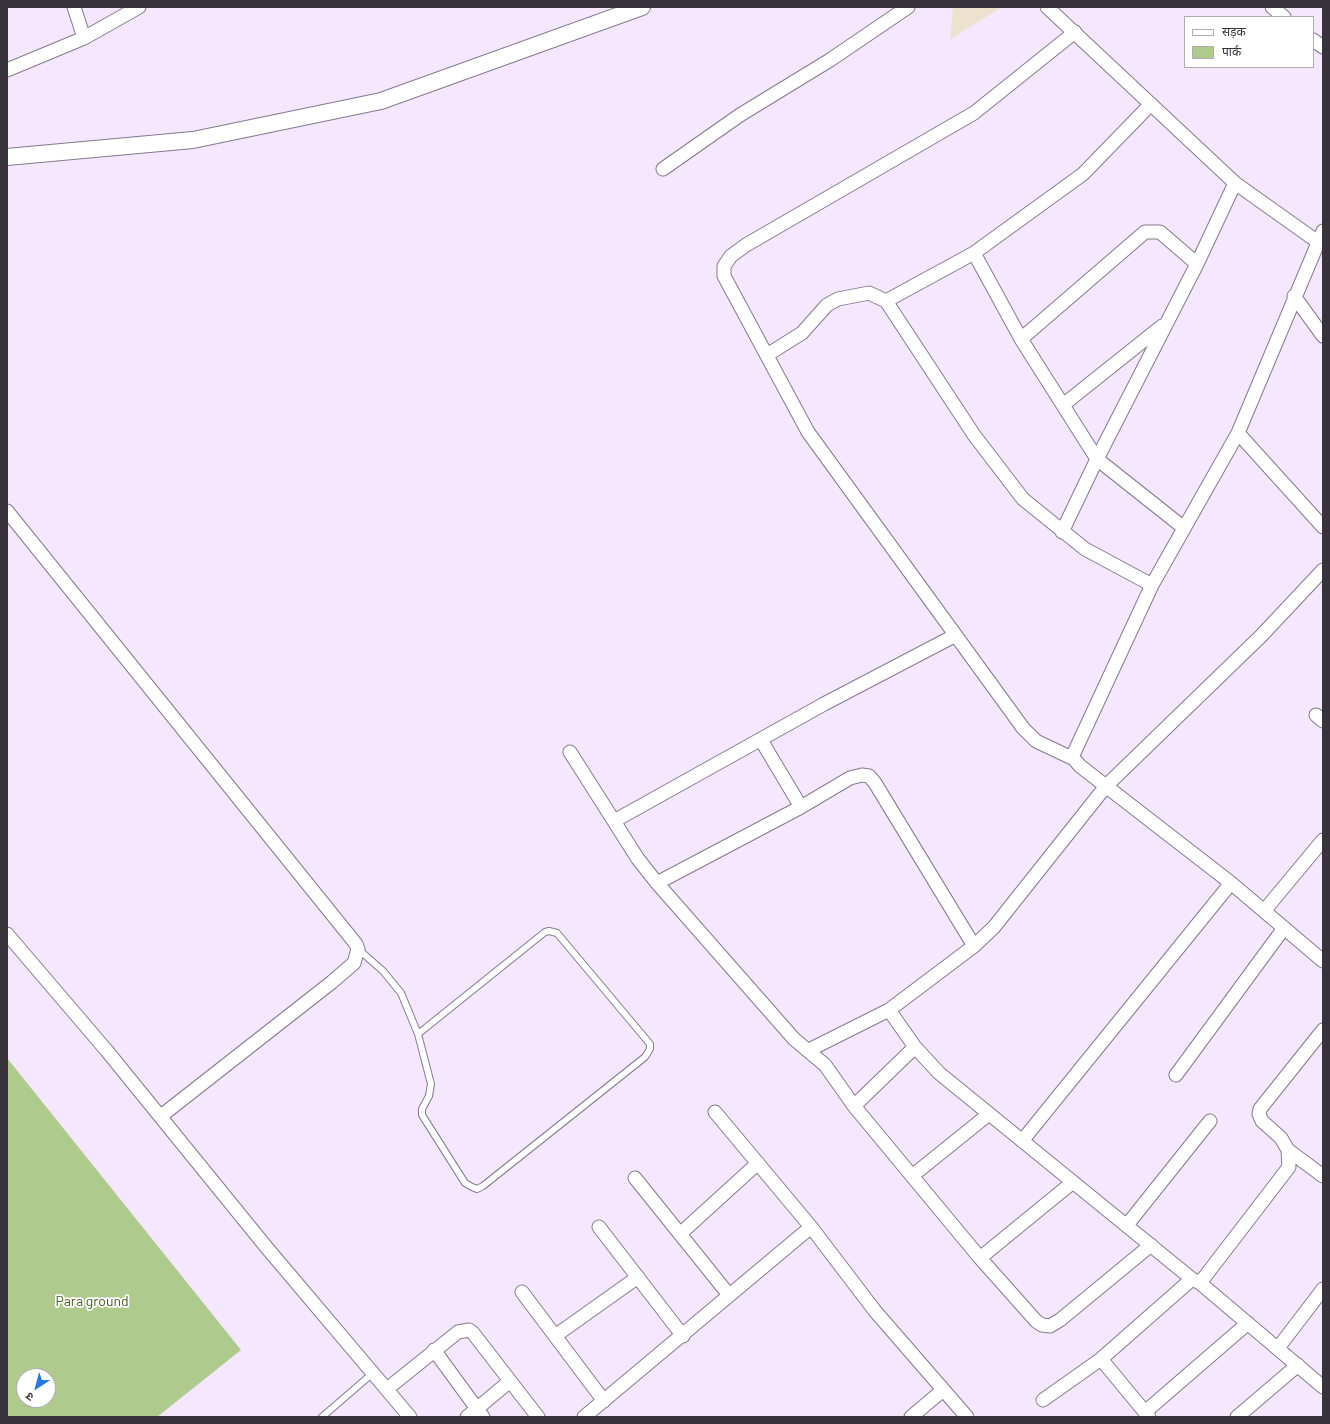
<!DOCTYPE html>
<html>
<head>
<meta charset="utf-8">
<style>
	body { margin:0 }
	#map { position:relative; width:1330px; height:1424px; overflow:hidden; background:#f4e7fe; font-family:Barlow,"Noto Sans Devanagari",sans-serif }
	canvas { display:block }
	.frame { position:absolute; inset:0; border:8px solid #38333b; pointer-events:none }
	.legend { position:absolute; left:1184px; top:16px; width:130px; height:52px; box-sizing:border-box; background:#fff; border:1px solid #afadb1; margin:0; padding:5px 7px; list-style:none; font-size:12px; color:#38333b }
	.legend li { display:flex; align-items:center; gap:8px; height:20px }
	.legend b { width:20px; border:1px solid #afadb1 }
	.north { position:absolute; left:16px; top:1368px; width:40px; height:40px; box-sizing:border-box; background:#fff; border:1px solid #afadb1; border-radius:50%; rotate:216deg; font-size:11px; font-weight:700; line-height:16px; text-align:center; color:#38333b }
	.north::after { content:''; display:block; margin:auto; width:14px; height:18px; background:#2678e2; clip-path:polygon(50% 0,100% 100%,50% 72%,0 100%) }
</style>
</head>
<body>
<div id="map">
<canvas width="1330" height="1424"></canvas>
<div class="frame"></div>
<ul class="legend">
<li><b style="height:5px;background:#fff"></b>सड़क</li>
<li><b style="height:11px;background:#aecb8d"></b>पार्क</li>
</ul>
<div class="north">उ</div>
</div>
<script>
const ctx = document.querySelector('canvas').getContext('2d');
ctx.lineJoin = 'round';
function fill(path, color) { ctx.fillStyle = color; ctx.fill(path, 'evenodd'); }
const shape = rows => new Path2D(rows.map(r => 'M' + r).join(''));
function stroke(path, color, width, dash) { ctx.strokeStyle = color; ctx.lineWidth = width; ctx.lineCap = dash ? 'butt' : 'round'; ctx.setLineDash(dash || []); ctx.stroke(path); }
function drawText(font, color, halo, rows, align = 'center') {
  ctx.font = font + ' Barlow,sans-serif'; ctx.lineWidth = 3.5; ctx.setLineDash([]); ctx.textBaseline = 'middle'; ctx.strokeStyle = halo; ctx.fillStyle = color; for (const [text, x, y, turn = 0] of rows) {
    ctx.save(); ctx.translate(x, y); ctx.rotate((+turn || 0) * Math.PI / 180); ctx.textAlign = isNaN(turn) ? turn : align; if (halo) ctx.strokeText(text, 0, 0); ctx.fillText(text, 0, 0); ctx.restore();
  }
}
fill(shape([
	[953,7,1002,7,950,39]
]), '#ede2cd');
fill(shape([
	[7,1058,241,1350,157,1417,7,1417],
	[24,1376,48,1376,48,1400,24,1400]
]), '#aecb8d');
const service = shape([
	[358,949,383,971,401,993,418,1034,431,1084,429,1096,422,1109,422,1115,465,1183,472,1187,477,1189,483,1186,645,1057,650,1049,650,1044,557,933,549,931,545,932,418,1034],
	[322,1417,373,1373]
]);
const minor = shape([
	[74,7,84,38],
	[1047,7,1235,183,1318,242],
	[1272,7,1284,17],
	[1313,40,1323,47],
	[7,70,84,38,139,7],
	[1151,104,1083,174,974,253,886,301,974,435,1023,499,1085,549,1152,585],
	[663,169,740,115,830,60,908,7],
	[1323,231,1238,433,1152,585,1073,755,1074,759,1080,766,1231,883,1323,961],
	[974,253,1021,339,1097,459,1184,528],
	[1294,296,1323,336],
	[1021,339,1145,232,1160,232,1197,264],
	[767,355,802,333,827,305,838,299,869,293,886,301],
	[1063,405,1162,326],
	[1238,433,1323,527],
	[7,511,356,944,358,949,354,963,332,982,161,1116],
	[1062,532,1097,459,1197,264,1235,183],
	[1316,715,1323,721],
	[570,752,638,859,657,883,794,1039,825,1065,854,1106,980,1258,1036,1321,1042,1325,1050,1326,1060,1320,1151,1245],
	[1074,759,1036,741,1023,728,808,432,724,276,724,266,731,256,746,245,974,113,1075,32],
	[801,807,850,778,862,775,869,776,875,783,974,946],
	[614,821,824,704,954,636],
	[657,883,801,807,761,740],
	[1264,911,1323,840],
	[7,934,107,1051,267,1248,410,1417],
	[889,1010,915,1047,939,1073,1192,1279,1200,1283],
	[1323,1030,1260,1109,1259,1114,1262,1121,1281,1138,1288,1150,1289,1167,1200,1283,1323,1387],
	[809,1050,889,1010,974,946,994,927,1106,786,1261,636,1323,570],
	[1176,1075,1284,928],
	[854,1106,915,1047],
	[1022,1141,1231,883],
	[1288,1150,1323,1176],
	[912,1176,989,1114],
	[635,1178,729,1295],
	[1127,1225,1210,1121],
	[599,1227,683,1336],
	[811,1227,875,1311,967,1417],
	[680,1234,758,1163],
	[980,1258,1073,1182],
	[522,1292,604,1401],
	[555,1336,638,1277],
	[1278,1348,1323,1289],
	[434,1350,483,1417],
	[1101,1359,1149,1417],
	[387,1389,458,1332,469,1330,473,1333,538,1417],
	[1043,1400,1101,1359,1192,1279],
	[1145,1412,1248,1323],
	[467,1417,510,1381],
	[584,1417,811,1227,715,1112],
	[911,1417,943,1390],
	[1237,1417,1298,1365]
]);
const tertiary = shape([
	[7,157,193,140,381,101,642,7]
]);
stroke(service, '#84798d', 8);
stroke(minor, '#84798d', 15);
stroke(tertiary, '#84798d', 18);
stroke(service, '#fff', 6);
stroke(minor, '#fff', 13);
stroke(tertiary, '#fff', 16);
drawText('14px', '#455e21', '#fff', [
	["Para ground",92,1301]
]);
</script>
</body>
</html>
